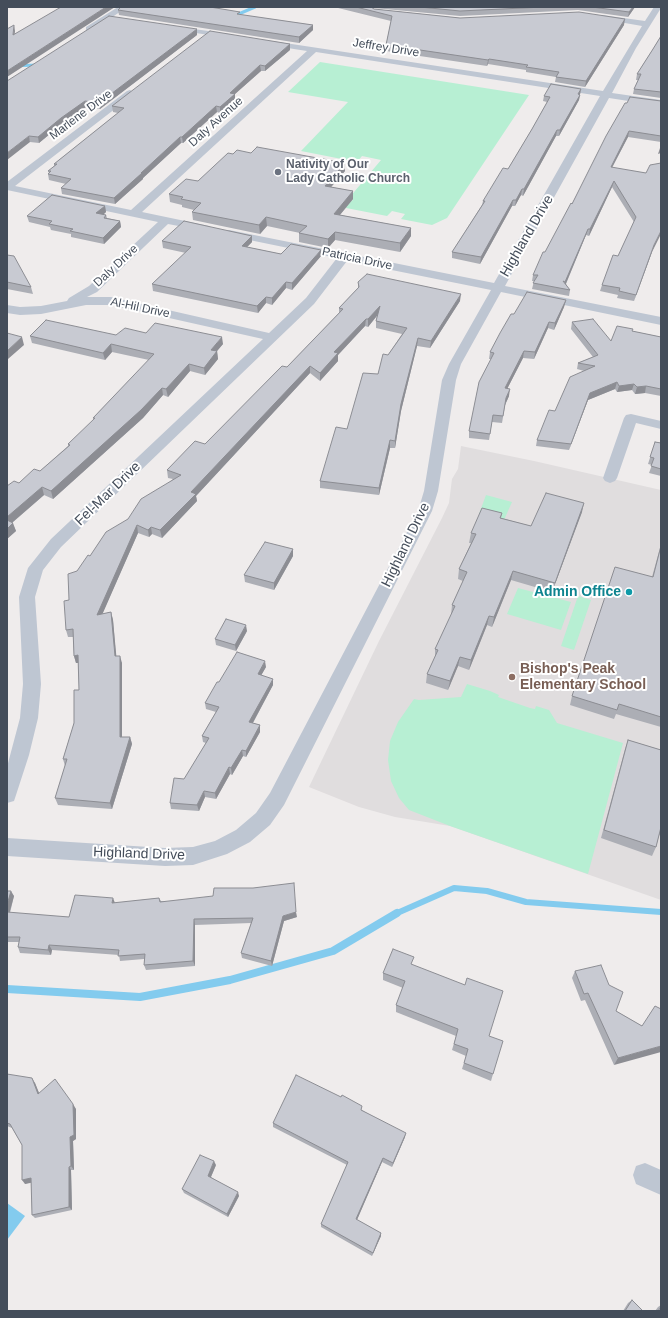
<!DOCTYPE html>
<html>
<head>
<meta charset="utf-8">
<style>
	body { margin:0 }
	#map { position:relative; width:668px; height:1318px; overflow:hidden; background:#efecec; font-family:Arial,sans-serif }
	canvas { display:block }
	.frame { position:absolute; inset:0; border:8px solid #444d5a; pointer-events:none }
</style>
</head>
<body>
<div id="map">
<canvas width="668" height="1318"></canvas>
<div class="frame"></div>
</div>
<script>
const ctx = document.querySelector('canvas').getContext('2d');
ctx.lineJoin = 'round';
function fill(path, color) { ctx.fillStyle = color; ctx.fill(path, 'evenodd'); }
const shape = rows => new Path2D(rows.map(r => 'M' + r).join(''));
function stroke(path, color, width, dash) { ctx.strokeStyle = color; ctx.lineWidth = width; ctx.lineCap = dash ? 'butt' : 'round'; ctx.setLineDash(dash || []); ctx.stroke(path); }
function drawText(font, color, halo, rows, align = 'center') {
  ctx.font = font + ' Arial,sans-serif'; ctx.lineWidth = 4; ctx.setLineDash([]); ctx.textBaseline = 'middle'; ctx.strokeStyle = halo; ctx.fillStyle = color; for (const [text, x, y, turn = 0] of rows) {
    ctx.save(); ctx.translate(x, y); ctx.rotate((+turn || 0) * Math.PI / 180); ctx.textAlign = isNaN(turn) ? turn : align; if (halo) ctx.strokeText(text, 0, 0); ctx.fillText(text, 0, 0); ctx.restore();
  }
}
fill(shape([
	[461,446,534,461,661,490,661,900,450,826,395,817,359,807,309,787,379,641,442,518,449,503,452,479,458,469]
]), '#e0ddde');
fill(shape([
	[320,62,529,95,447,218,432,225,401,219,405,214,392,211,387,216,341,207,348,200,352,201,353,199,349,198,381,160,362,156,357,162,301,151,348,102,288,92],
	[486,495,512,502,504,520,479,514],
	[518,588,571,602,561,630,507,614],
	[578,596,591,600,574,650,561,646],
	[467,684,490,691,499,695,498,697,530,708,535,709,536,706,549,710,557,723,623,743,588,874,450,826,409,810,399,798,391,781,388,760,390,741,398,722,414,699,419,700,461,697]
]), '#b7efd3');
fill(shape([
	[7,1203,25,1216,7,1240]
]), '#83cbee');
stroke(shape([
	[234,16,255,7],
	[7,66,39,65]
]), '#83cbee', 3);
stroke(shape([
	[395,914,454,888,487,891,526,902,661,912]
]), '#83cbee', 6);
stroke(shape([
	[7,989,140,997,230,980,333,951,397,913]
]), '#83cbee', 8);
fill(shape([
	[118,7,127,7,92,31,86,31,86,27,118,7],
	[654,7,661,7,661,8,636,48,612,93,661,100,661,106,609,98,505,286,661,317,661,325,501,292,461,364,456,380,438,491,432,511,284,805,270,825,250,842,227,854,193,865,165,866,7,856,7,838,165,848,193,847,215,841,236,830,256,813,270,793,418,511,424,491,442,380,449,364,491,290,347,261,314,304,61,547,43,570,35,597,41,684,38,718,29,755,16,795,14,801,7,803,7,767,20,718,23,684,19,597,28,568,51,539,263,339,111,305,86,305,41,314,20,315,7,313,7,305,20,307,41,306,67,301,69,298,89,286,158,222,7,190,7,182,127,91,130,90,135,93,133,95,15,186,131,210,307,51,268,45,264,42,265,40,603,91,642,26,602,19,598,17,602,15,645,21,654,7],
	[316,52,600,96,494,283,229,230,223,233,225,235,337,258,306,298,269,333,111,297,87,297,97,292,168,224,205,231,209,230,210,228,209,226,142,212,316,52],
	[172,26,230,34,234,36,230,38,175,30,172,30,172,26],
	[631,414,661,421,661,429,636,423,617,478,615,481,610,483,605,481,603,478,624,418,626,415,631,414],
	[645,1163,661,1170,661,1195,636,1184,633,1175,636,1166,645,1163]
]), '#bec6d2');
fill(shape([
	[334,7,635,7,628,17,578,10,460,16,374,8,373,8,374,9,460,18,624,25,585,87,555,82,556,77,526,72,526,70,488,64,487,66,386,51,386,45,391,21],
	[118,10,241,15,313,25,313,30,299,43,119,15],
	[197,35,100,109,86,107,62,124,39,143,30,142,7,81],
	[661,36,661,98,633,94,634,89,638,80,636,80,637,74,653,49],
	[290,50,265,71,261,71,235,94,235,99,220,113,217,112,183,143,181,143,143,178,143,179,115,204,62,194,61,188,66,184,49,180,48,174,49,173,48,171,54,166,54,164,118,113,113,112,112,106],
	[581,89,579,100,559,136,556,136,523,196,521,195,515,206,512,206,480,264,452,258,452,252,482,205,483,201,508,169,532,129,547,102,543,101,544,96],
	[661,101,661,142,628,137,612,168,646,173,652,252,634,301,617,298,618,295,600,291,602,285,618,256,634,222,612,187,589,236,586,235,566,284,570,290,569,296,532,289,534,281,532,281,533,275,627,103],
	[345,171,331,187,353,191,353,199,340,215,411,228,411,236,400,252,335,240,328,248,299,242,299,233,300,233,267,226,260,234,193,220,192,212,194,210,182,207,182,205,170,202,169,194,198,181],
	[105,206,106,212,103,215,106,215,107,218,120,221,121,227,104,244,71,237,71,234,51,230,50,227,29,222,27,216],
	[162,241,252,242,247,247,281,254,321,256,292,290,286,288,272,305,266,303,258,313,153,291,152,284,186,253,163,248],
	[7,255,31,287,33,294,7,289],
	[358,282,460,301,430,348,417,346,401,411,395,448,390,448,379,495,320,488,320,481,347,429,378,374,388,355,402,334,376,328,376,321,377,316,368,327,365,326,338,355,338,361,320,381,310,373,196,496,197,501,162,538,152,534,149,537,138,533,102,614,111,612,113,620,116,656,122,663,122,737,130,737,132,744,112,809,58,805,55,798,65,766,63,759,74,723,79,690,78,663,76,663,74,656,73,637,68,637,66,630,69,600,77,571,90,556,128,519,173,479,168,478,167,470,205,444,287,367,339,313,339,308,358,288],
	[566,300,564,307,554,330,548,328,534,359,523,358,507,389,509,396,505,405,502,423,492,422,489,440,469,438,469,431,491,359,489,359,490,352,514,314],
	[572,322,611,341,632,331,661,337,661,396,645,393,635,394,632,390,617,392,615,389,588,400,569,450,536,446,537,440,584,371,577,369,578,363,593,357,571,329],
	[146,333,223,344,217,351,218,359,205,375,190,371,168,397,163,395,143,418,53,499,44,495,12,523,16,531,7,539,7,486,19,483,40,471,68,446,68,444,94,420,93,418,149,360,112,352,105,360,32,343,30,336,116,335],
	[655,442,661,443,661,476,649,473,652,465,648,464],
	[582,512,552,592,511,580,492,627,487,625,469,670,458,666,448,690,426,683,427,674,435,657,435,649,451,615,452,605,463,581,458,579,459,569,471,543,469,543,471,533,502,513,501,518,531,526],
	[661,544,661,727,616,714,614,719,570,705,572,696,652,577],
	[293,549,293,556,274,590,245,582,244,575],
	[247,631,236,651,216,645,215,639],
	[266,667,261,675,273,685,253,723,260,725,260,732,246,757,243,756,232,775,230,774,216,799,205,797,199,811,171,809,170,803,206,743,203,742,202,736,216,712,206,709,205,703,219,682],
	[628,740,661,750,661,836,659,835,656,847,652,856,601,838,625,749],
	[7,891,14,896,10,913,69,917,115,903,159,898,161,901,297,917,284,921,272,966,242,958,241,953,251,923,195,925,195,966,146,970,144,965,144,959,120,961,119,955,52,950,51,955,20,953,18,947,19,942,7,942],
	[413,965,489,1036,493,1074,491,1081,462,1069,466,1056,452,1050,456,1036,396,1012,396,1005,403,988,383,980,383,973],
	[575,971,616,1011,642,1026,661,1009,614,1065,585,1000,581,1001,572,978],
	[7,1074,35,1083,39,1093,76,1109,76,1139,73,1141,74,1170,71,1170,72,1210,35,1218,32,1215,31,1182,25,1184,22,1145,12,1128,7,1126],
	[362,1110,405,1137,392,1167,382,1162,357,1220,381,1233,381,1236,372,1256,321,1227,321,1224,347,1165,273,1127,273,1123],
	[216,1165,211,1177,239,1196,228,1217,184,1193,182,1189],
	[632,1300,643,1311,623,1311,628,1303],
	[661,1305,661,1311,655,1311,658,1307]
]), '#acaeb5');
fill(shape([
	[106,7,115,7,7,77,7,71],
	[633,7,635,7,628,17,629,12],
	[625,19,624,25,585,87,586,81],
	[14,25,15,31,14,41,13,35],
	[313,25,313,30,299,43,299,37],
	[197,29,197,35,100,109,99,103],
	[290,44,290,50,265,71,265,66],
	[489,59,488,64,487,66,488,60],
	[260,65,261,71,235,94,235,99,220,113,220,107,230,93],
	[581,89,579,100,559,136,560,130],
	[85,101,86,107,62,124,39,143,38,137,61,118],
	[216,106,217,112,183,143,182,137],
	[557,130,556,136,523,196,524,189],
	[629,131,628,137,609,173,611,167],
	[29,136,30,142,7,160,7,153],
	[180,137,181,143,143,178,143,179,115,204,114,198],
	[661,147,661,153,658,154,660,148],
	[345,163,345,171,325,194,325,186],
	[614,181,612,187,589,236,590,229],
	[522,189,521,195,515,206,516,200],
	[353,191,353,199,334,222,334,214],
	[513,200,512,206,480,264,481,257],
	[105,206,106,212,97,220,96,213],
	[266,217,267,226,260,234,259,225],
	[120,221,121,227,104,244,103,238],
	[411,228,411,236,400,252,400,243],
	[588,229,586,235,564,288,565,282],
	[661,231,661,234,652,252,634,301,636,295,654,245],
	[335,232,335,240,328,248,328,239],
	[252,236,252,242,242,252,242,246],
	[321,250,321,256,292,290,292,283],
	[286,282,286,288,272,305,272,298],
	[461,294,460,301,430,348,431,341],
	[266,297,266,303,258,313,257,306],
	[566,300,564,307,554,330,555,323],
	[380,306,379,313,368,327,368,319],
	[366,319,365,326,338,355,338,361,320,381,320,373,334,352],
	[549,322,548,328,534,359,535,352],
	[22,337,24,345,8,359,7,354,7,351],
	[222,337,223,344,212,357,211,350],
	[418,338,417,346,401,411,395,448,395,441,401,404],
	[111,344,112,352,105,360,103,353],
	[217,351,218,359,205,375,204,368],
	[524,351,523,358,504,395,505,388],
	[189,364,190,371,168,397,166,389],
	[310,366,310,373,196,496,197,501,162,538,160,530,191,492],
	[617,382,615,389,588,400,569,450,571,444,590,393],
	[634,384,632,390,617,392,619,386],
	[646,386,645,393,635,394,637,387],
	[162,388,163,395,143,418,53,499,51,491],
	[510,389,509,396,505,405,502,423,506,398],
	[390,440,390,448,379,495,379,488],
	[42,487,44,495,7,527,7,517],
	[584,503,582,512,552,592,555,583],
	[13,523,16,531,7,539,7,529],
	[137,525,138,533,99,622,97,615],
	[151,527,152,534,149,537,148,530],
	[293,549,293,556,274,590,274,583],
	[513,571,511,580,492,627,494,617],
	[111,612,113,620,117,663,115,656],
	[489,616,487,625,469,670,471,660],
	[246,625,247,631,236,651,235,645],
	[78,655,80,663,76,663,74,656],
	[120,656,122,663,122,744,120,737],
	[460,657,458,666,448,690,450,681],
	[265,661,266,667,258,681,258,674],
	[273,679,273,685,250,728,249,722],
	[260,725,260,732,246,757,246,751],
	[130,737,132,744,112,809,110,803],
	[242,750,243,756,232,775,231,768],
	[229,767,230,774,216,799,215,793],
	[204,791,205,797,199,811,197,805],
	[11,891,14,896,8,918,7,916,7,905],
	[113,898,115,903,112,903],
	[296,912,297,917,284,921,272,966,271,961,283,916],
	[194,919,195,925,195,966,193,961],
	[49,945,52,950,51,955,48,950],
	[661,1046,661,1052,614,1065,618,1058],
	[32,1078,35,1083,41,1098,38,1094],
	[73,1104,76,1109,76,1139,73,1141,74,1170,71,1166,70,1137],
	[406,1133,405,1137,392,1167,393,1163],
	[383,1158,382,1162,356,1222,356,1219],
	[214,1161,216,1165,210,1179,208,1176],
	[69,1167,71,1170,72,1210,69,1207],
	[31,1178,35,1182,25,1184,22,1180],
	[238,1192,239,1196,228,1217,227,1214],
	[381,1233,381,1236,372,1256,373,1253]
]), '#8c8d93');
const building = shape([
	[61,7,106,7,7,71,7,29,14,25,13,35,61,7],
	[121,7,210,7,240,12,237,14,313,25,299,37,118,10,121,7],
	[356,7,371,7,374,9,460,18,579,12,625,19,586,81,556,77,559,72,526,67,528,65,489,59,488,60,386,45,392,16,356,7],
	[420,7,544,7,460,11,420,7],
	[592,7,633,7,629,12,592,7],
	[109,16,197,29,99,103,85,101,61,118,38,137,29,136,7,153,7,81,109,16],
	[210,31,290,44,265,66,260,65,230,93,235,94,220,107,216,106,182,137,180,137,141,173,142,173,114,198,61,188,71,179,48,174,51,171,48,171,57,164,54,164,124,108,112,106,210,31],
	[661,36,661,92,634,89,641,74,637,74,653,49,661,36],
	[551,84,581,89,578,94,580,95,560,130,557,130,524,189,522,189,516,200,513,200,481,257,452,252,485,201,483,201,503,168,508,169,532,129,550,97,544,96,551,84],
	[630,97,661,101,661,136,629,131,611,167,646,173,650,165,661,163,661,231,654,245,636,295,619,291,620,288,602,285,613,255,618,256,636,217,614,181,590,229,588,229,565,282,563,281,570,290,533,283,538,275,533,275,543,252,545,252,571,203,572,204,606,136,625,103,627,103,630,97],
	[257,147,345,163,325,186,353,191,334,214,411,228,400,243,335,232,328,239,299,233,307,226,266,217,259,225,192,212,201,203,181,199,183,197,169,194,186,179,198,181,228,153,233,154,237,150,251,153,257,147],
	[52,195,105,206,96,213,106,215,104,218,120,221,103,238,70,231,73,229,49,224,52,221,27,216,52,195],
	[184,221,252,236,242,246,281,254,291,244,321,250,292,283,286,282,272,298,266,297,257,306,152,284,191,247,162,241,184,221],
	[7,255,14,256,31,287,7,282,7,255],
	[367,274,461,294,431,341,418,338,401,404,395,441,390,440,379,488,320,481,336,427,347,429,363,373,378,374,383,354,388,355,407,328,376,321,380,306,368,319,366,319,334,352,338,353,320,373,310,366,191,492,196,494,160,530,151,527,148,530,137,525,97,615,111,612,115,656,120,656,120,737,130,737,110,803,55,798,67,759,63,759,74,723,74,690,79,690,78,655,74,656,73,629,66,630,64,601,69,600,68,574,77,571,88,555,90,556,106,532,128,519,141,499,181,475,167,470,195,441,205,444,282,366,287,367,343,309,339,308,359,287,358,282,367,274],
	[527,292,566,300,555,323,549,322,535,352,524,351,505,388,510,389,506,398,503,416,493,415,490,434,469,431,479,382,494,353,490,352,500,333,511,314,514,314,527,292],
	[593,319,611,341,617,326,633,329,632,331,661,337,661,389,646,386,637,387,634,384,619,386,617,382,590,393,571,444,537,440,549,410,555,411,570,377,595,366,578,363,598,355,572,322,593,319],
	[46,320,116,335,125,328,146,333,155,323,222,337,211,350,217,351,204,368,189,364,166,389,162,388,141,410,51,491,42,487,7,517,7,486,14,481,19,483,34,469,40,471,70,445,68,444,95,418,93,418,154,354,111,344,103,353,30,336,46,320],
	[7,333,22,337,7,351,7,333],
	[655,442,661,443,661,469,651,466,654,458,650,457,655,442],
	[546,493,584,503,555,583,513,571,494,617,489,616,471,660,460,657,450,681,427,674,438,650,435,649,455,606,452,605,467,572,459,569,476,534,471,533,482,508,502,513,500,518,531,526,546,493],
	[7,520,13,523,7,529,7,520],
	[265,542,293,549,274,583,244,575,265,542],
	[661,546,661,717,619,704,617,710,572,696,615,567,653,577,661,546],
	[226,619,246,625,235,645,215,639,226,619],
	[237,652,265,661,258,674,273,679,249,722,260,725,246,751,242,750,231,768,229,767,215,793,204,791,197,805,170,803,174,778,184,779,209,738,202,736,219,707,205,703,217,682,219,682,237,652],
	[628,740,661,750,661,827,656,847,604,830,628,740],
	[294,883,296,912,283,916,271,961,241,953,253,918,194,919,193,961,144,965,145,954,118,956,119,950,49,945,48,950,18,947,20,937,7,937,7,912,69,917,75,895,113,898,112,903,159,898,160,902,213,896,214,888,253,888,294,883],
	[7,891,11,891,7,905,7,891],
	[393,949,414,957,411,964,465,985,467,978,503,991,489,1036,503,1041,493,1074,464,1063,468,1049,454,1044,458,1029,396,1005,405,981,383,973,393,949],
	[601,965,609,985,623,992,616,1011,642,1026,655,1006,661,1009,661,1046,618,1058,588,993,584,994,575,971,601,965],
	[7,1074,32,1078,38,1094,55,1079,73,1104,74,1135,70,1137,71,1166,69,1167,69,1207,32,1215,31,1178,22,1180,22,1145,10,1124,7,1123,7,1074],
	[296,1075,341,1097,342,1095,362,1106,361,1110,406,1133,393,1163,383,1158,356,1219,381,1233,373,1253,321,1224,348,1162,273,1123,296,1075],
	[200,1155,214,1161,208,1176,238,1192,227,1214,182,1189,200,1155],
	[632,1300,643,1311,625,1311,632,1300],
	[661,1307,661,1311,658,1311,661,1307]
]);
fill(building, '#c8cad2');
stroke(building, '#8c8d93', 1);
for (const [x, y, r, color] of [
	[278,172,4,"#6b7280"],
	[629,592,4,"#0f9aa8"],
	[512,677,4,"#8d6e63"]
]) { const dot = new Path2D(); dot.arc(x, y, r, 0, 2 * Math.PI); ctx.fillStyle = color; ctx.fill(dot); stroke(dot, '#fff', 1.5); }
drawText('12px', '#444d5a', '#fff', [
	["Jeffrey Drive",386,48,9],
	["Marlene Drive",81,115,-37],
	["Daly Avenue",216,122,-42],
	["Patricia Drive",357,259,12],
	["Daly Drive",116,266,-43],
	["Al-Hil Drive",140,308,12]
]);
drawText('bold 12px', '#5b616d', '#fff', [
	["Nativity of Our",286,165],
	["Lady Catholic Church",286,179]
], 'left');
drawText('14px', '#444d5a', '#fff', [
	["Highland Drive",527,236,-60],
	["Fel-Mar Drive",108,494,-44],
	["Highland Drive",406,545,-64],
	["Highland Drive",139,854,2]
]);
drawText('bold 14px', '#0d838f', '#fff', [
	["Admin Office",621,592]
], 'right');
drawText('bold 14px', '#785e54', '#fff', [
	["Bishop's Peak",520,669],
	["Elementary School",520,685]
], 'left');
</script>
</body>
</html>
